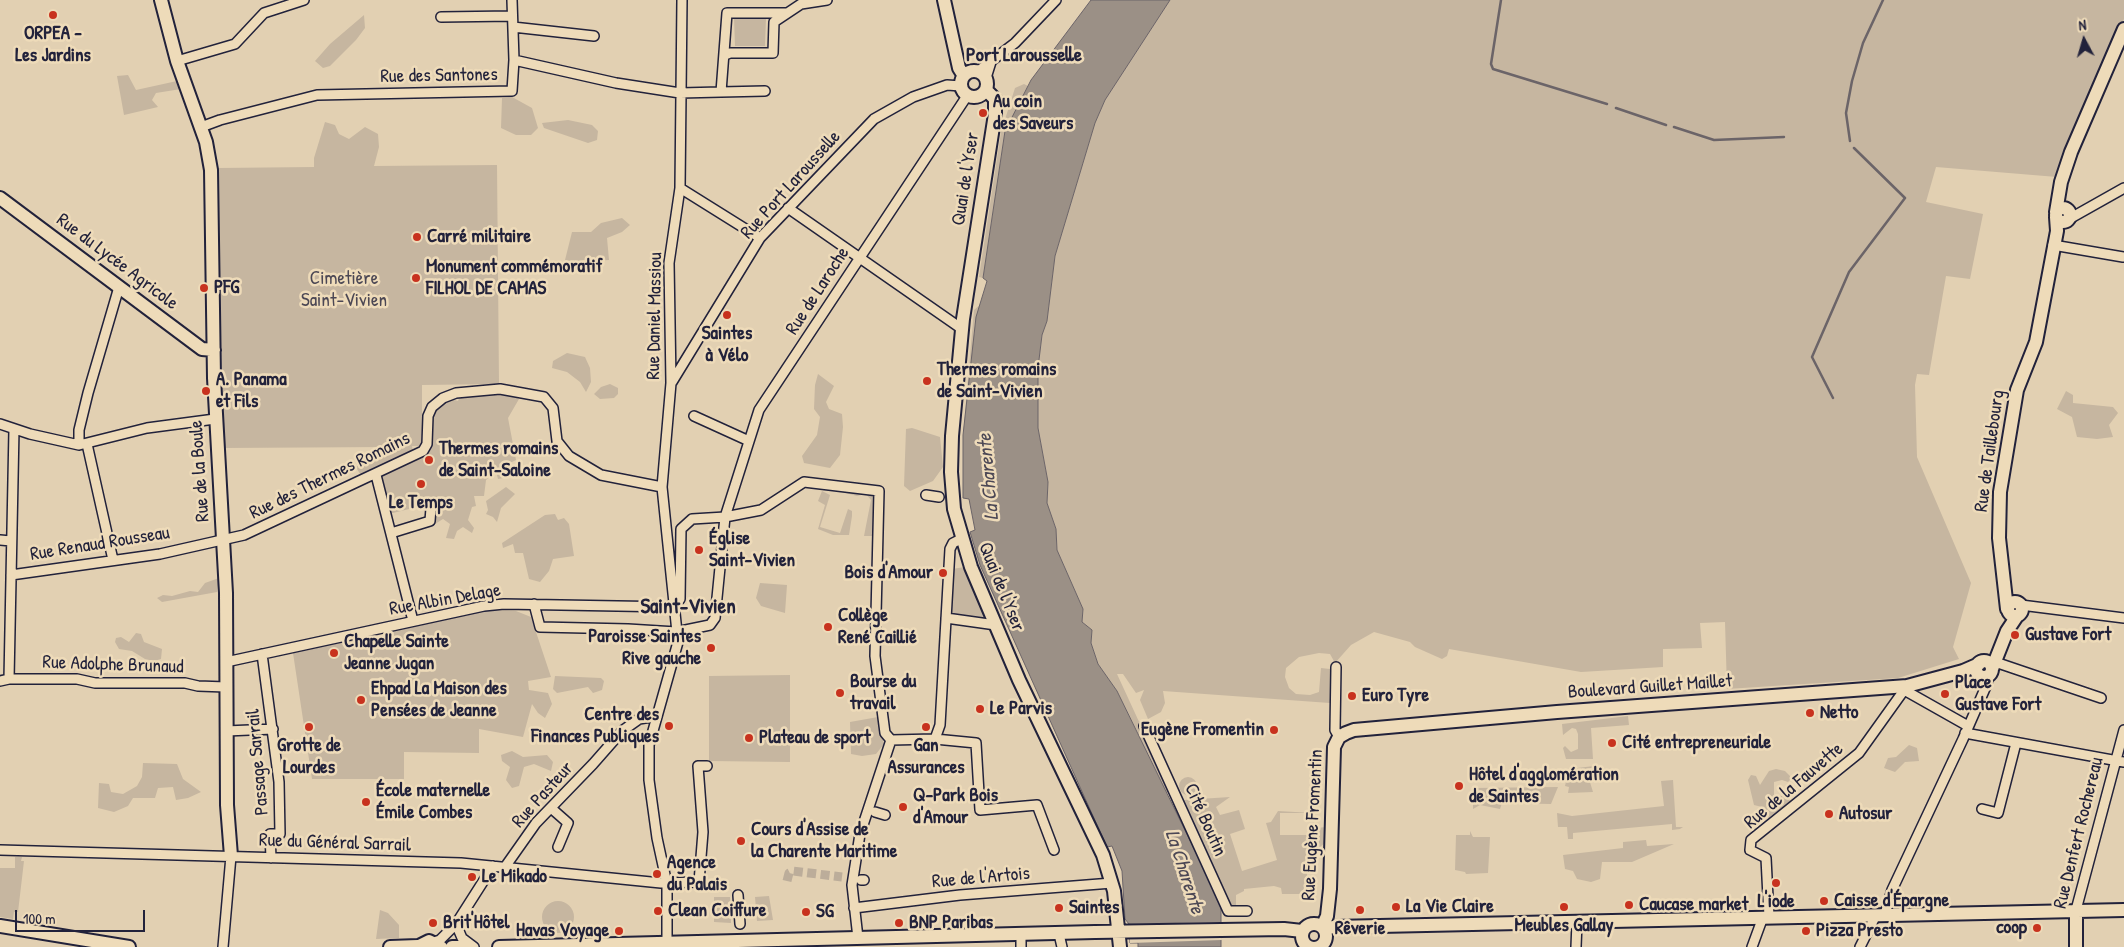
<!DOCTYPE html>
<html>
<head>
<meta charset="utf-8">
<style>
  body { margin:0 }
  #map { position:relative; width:2124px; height:947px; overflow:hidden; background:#e2d0b2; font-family:"Patrick Hand",sans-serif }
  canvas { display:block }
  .north { position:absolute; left:2059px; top:15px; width:50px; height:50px; -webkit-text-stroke:4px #eedbb9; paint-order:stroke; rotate:354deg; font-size:14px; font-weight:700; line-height:20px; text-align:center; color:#22223b }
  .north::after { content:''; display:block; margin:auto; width:18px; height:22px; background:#22223b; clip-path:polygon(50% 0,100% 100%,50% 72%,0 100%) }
  .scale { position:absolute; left:15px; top:910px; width:130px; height:22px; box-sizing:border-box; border:2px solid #22223b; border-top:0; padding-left:6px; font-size:15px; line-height:18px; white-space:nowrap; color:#22223b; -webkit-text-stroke:4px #eedbb9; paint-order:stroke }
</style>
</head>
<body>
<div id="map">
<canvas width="2124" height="947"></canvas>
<div class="north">N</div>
<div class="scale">100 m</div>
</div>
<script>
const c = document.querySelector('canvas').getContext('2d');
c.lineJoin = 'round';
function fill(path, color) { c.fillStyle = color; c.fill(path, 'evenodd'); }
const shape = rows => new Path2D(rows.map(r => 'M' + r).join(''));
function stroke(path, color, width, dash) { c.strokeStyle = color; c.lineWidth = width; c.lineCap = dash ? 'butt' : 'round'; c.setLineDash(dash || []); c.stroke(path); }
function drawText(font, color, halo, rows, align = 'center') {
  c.font = font + ' "Patrick Hand",sans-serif'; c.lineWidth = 5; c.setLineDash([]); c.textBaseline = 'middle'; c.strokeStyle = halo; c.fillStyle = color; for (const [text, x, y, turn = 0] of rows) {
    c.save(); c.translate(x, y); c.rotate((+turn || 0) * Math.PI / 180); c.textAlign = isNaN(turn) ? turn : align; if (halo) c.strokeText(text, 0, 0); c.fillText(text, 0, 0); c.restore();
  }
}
const green = shape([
  [1170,0,2124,0,2124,19,2057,177,1936,167,1926,202,1983,214,1970,279,1946,276,1929,375,1917,374,1915,385,1917,457,1971,583,1953,647,1959,659,1898,678,1727,689,1725,622,1700,623,1702,648,1663,649,1663,667,1581,672,1449,649,1447,656,1442,659,1415,647,1410,642,1374,632,1351,645,1335,663,1330,654,1319,653,1299,657,1286,668,1285,677,1289,688,1296,694,1310,695,1319,692,1321,668,1330,669,1330,703,1163,691,1165,703,1161,712,1148,719,1140,700,1144,690,1136,693,1123,674,1117,674,1170,789,1167,793,1117,691,1098,664,1091,643,1092,630,1082,622,1083,609,1057,550,1056,529,1047,503,1048,482,1038,428,1038,368,1042,335,1047,321,1055,256,1095,123,1105,100],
  [364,15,365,28,356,40,330,66,323,68,315,61,330,44],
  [734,18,766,18,765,46,735,46],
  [128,75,136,90,177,81,181,89,156,93,152,100,158,107,124,115,117,76],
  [1024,84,1028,86,1005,131,983,278,979,277,1001,132,1015,88],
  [512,97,532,108,538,128,531,135,516,135,501,128,502,98],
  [568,120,592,125,598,131,597,140,588,143,544,128,542,123],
  [325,122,335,125,339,134,349,139,365,127,378,134,379,147,374,166,497,165,499,384,422,385,422,446,412,446,413,451,368,475,360,474,356,467,369,455,384,454,387,447,223,448,218,168,314,167,314,158],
  [622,218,630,225,622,232,607,238,609,260,575,262,565,260,572,232,591,232,601,223],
  [981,304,975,325,969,393,963,435,974,310],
  [567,353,585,357,590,368,591,382,586,392,580,382,567,372,552,368,553,361],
  [818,374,834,386,826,402,829,409,842,414,843,427,840,455,830,468,804,463,802,456,817,435,820,417,814,409,815,385],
  [610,384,618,388,618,394,614,398,600,399,594,394,601,387],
  [2066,391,2073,395,2073,403,2113,407,2118,413,2109,425,2113,437,2097,439,2077,437,2072,417,2057,409],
  [479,394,512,395,519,399,508,418,516,460,510,463,503,478,498,479,496,471,486,480,484,496,474,496,476,506,472,507,468,520,474,528,472,533,463,527,457,531,454,539,446,538,450,524,443,519,435,524,434,514,429,504,389,514,382,476,424,453,432,413,441,403,451,399,458,401,460,396],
  [912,428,940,437,943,467,933,481,910,491,904,486,906,429],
  [506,487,515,494,501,508,497,522,493,517,486,514,488,510,486,501],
  [823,487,874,493,873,536,864,536,871,500,866,494,857,496],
  [822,491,830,495,820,527,840,533,848,509,852,511,852,516,849,535,833,535,818,529,825,505,818,501],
  [555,514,558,520,564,518,569,524,574,556,553,559,549,571,540,582,529,579,523,553,515,553,513,544,503,548,502,543,545,515],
  [965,567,988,624,946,618,952,569],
  [219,578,217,592,162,602,157,598,163,595,172,596,190,591,198,592,205,583],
  [760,583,787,585,785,613,761,606,756,598],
  [490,610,516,611,531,617,551,677,528,681,529,690,548,693,552,704,545,718,538,713,532,704,523,737,479,729,479,753,404,752,404,779,312,779,293,653,363,638,365,645,385,642,385,635,390,632],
  [136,633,141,634,144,642,162,649,161,659,154,661,145,659,132,651,119,649,115,642,116,638,121,637,129,642],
  [790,675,790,762,709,761,709,676],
  [555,676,601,678,604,681,602,690,593,693,588,687,557,693,553,689],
  [1628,716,1629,725,1591,728,1593,759,1566,759,1563,748,1565,746,1571,752,1578,749,1578,734,1576,729,1572,728,1563,735,1562,724],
  [878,717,884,744,876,754,862,756,851,754,850,722],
  [1909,745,1917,748,1919,761,1905,762,1895,772,1884,768,1888,758,1896,757],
  [512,751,523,757,547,755,553,762,551,771,534,764,524,767,519,786,512,788,506,780,510,767,502,761,501,755],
  [143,763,177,764,183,779,201,792,188,798,176,800,173,787,158,788,155,798,133,798,128,806,114,812,98,808,99,783,109,784,111,792,123,794,137,786,142,777],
  [1594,766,1594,771,1598,771,1599,778,1589,779,1593,792,1568,793,1569,787,1565,786,1569,769],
  [1776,769,1785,771,1792,778,1788,782,1782,780,1774,782,1774,795,1789,797,1790,802,1768,818,1762,807,1754,805,1748,780,1751,775,1756,776,1760,785,1769,771],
  '1179 786a9 9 0 1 1 18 0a9 9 0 1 1-18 0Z',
  [1673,780,1676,827,1683,827,1680,829,1672,830,1672,824,1573,833,1573,839,1568,839,1567,827,1558,827,1557,813,1572,816,1664,806,1661,781],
  [1558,787,1551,804,1502,803,1500,809,1480,805,1473,809,1473,788],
  [1230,797,1216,807,1220,815,1239,810,1245,829,1230,834,1242,871,1277,860,1266,823,1271,822,1278,811,1312,813,1280,813,1280,835,1316,835,1317,828,1326,827,1326,842,1307,858,1307,894,1282,894,1281,888,1274,886,1244,889,1244,891,1236,895,1236,906,1232,906,1186,809,1184,800],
  [1470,831,1473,837,1490,837,1488,873,1466,874,1465,872,1455,870,1456,835,1470,835],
  [1646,840,1647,846,1674,844,1632,862,1602,862,1600,879,1591,882,1577,879,1573,871,1565,869,1563,855,1623,848,1623,842],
  [15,857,22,857,21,861,24,861,18,912,14,912,13,919,0,917,0,868,15,868],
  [769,896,773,920,757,921,755,897],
  [714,897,730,897,731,923,714,922],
  '542 917a16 16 0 1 1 32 0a16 16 0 1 1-32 0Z',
  [380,910,388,913,399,925,399,938,376,939]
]);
const water = shape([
  [1091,0,1170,0,1105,100,1095,123,1055,256,1047,321,1042,335,1038,368,1038,428,1048,482,1047,503,1056,529,1057,550,1083,609,1082,622,1092,630,1091,643,1098,664,1117,691,1221,904,1221,947,1138,947,1138,943,1130,943,1129,924,1125,919,1122,871,1112,846,1107,847,980,565,970,532,975,530,969,499,963,498,963,435,976,317,987,281,983,278,1005,131,1031,80,1091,0]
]);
const pier = shape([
  [1221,922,1222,940,1130,943,1129,924]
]);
const stream = shape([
  [1501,0,1491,64,1493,69,1607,104],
  [1616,108,1666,125],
  [1674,127,1714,140,1784,137],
  [1850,141,1846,113,1852,81,1863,43,1883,0],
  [1833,398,1812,357,1849,272,1905,198,1854,148]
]);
const streetTunnel = shape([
  [787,881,789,873,793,871,842,877]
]);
const street = shape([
  [441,17,512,16],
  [513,27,594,36],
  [725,55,730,53,773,53,774,22,801,4,827,0],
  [514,60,616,83,680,93,721,92,727,13,787,13],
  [177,61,235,44,264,13,304,0],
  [977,72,1015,43,1056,0],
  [986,78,991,62],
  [721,92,765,91],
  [201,127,220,120,317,95,512,91,514,60,512,0],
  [680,188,760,238],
  [788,208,962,329],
  [2069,219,2124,188],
  [2053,245,2123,257],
  [672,382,760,238,874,119,913,97,947,85,961,86],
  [694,416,749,441],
  [0,424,30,434,79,445,147,428,215,419],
  [87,444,113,560],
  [79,445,79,430,88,393,119,287],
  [376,475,413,621],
  [926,495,939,497],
  [391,533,430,521,431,508],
  [0,540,11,541],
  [11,575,160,554,244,535,423,451,427,444,428,416,432,407,443,398,456,393,500,389,544,397,553,408,557,441,569,456,601,475,662,487],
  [534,604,540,627,628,629,676,632,710,625,715,618,725,517,759,410,967,96],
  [2021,605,2124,618],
  [674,607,680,599,681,529,692,519,725,517,761,510,804,482,879,491,875,656,885,733,891,740],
  [946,618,996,625],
  [262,654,279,782,280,834,270,834,271,858],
  [226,662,484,606,504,604,674,607],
  [1995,662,2101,698],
  [1336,667,1335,730,1339,737],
  [9,679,14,429],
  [0,681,9,679,77,679,95,683,185,683,198,686,226,687],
  [1906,691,1968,726],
  [1144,726,1228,911,1247,911],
  [226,731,273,729],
  [1965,733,2124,762],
  [935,739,976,743,980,810,1037,805,1054,850],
  [551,808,568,823,558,847],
  [1982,809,1998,813,2016,743],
  [875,812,885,815],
  [0,850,461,863,661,883,699,882,703,832,698,766,707,766],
  [505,867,536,823,593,764,622,731,639,719,657,716],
  [861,880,864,880],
  [738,895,740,924],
  [854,908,960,895,1112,883],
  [2076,910,2124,730],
  [1885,914,1892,890,1963,739,1987,684,1988,676],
  [1769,917,1766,858,1750,850,1751,840,1859,753,1907,686],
  [456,924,462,938,474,947],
  [1059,934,1062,947],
  [1021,935,1021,947],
  [858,938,852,885,860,834,891,740,935,739,940,725,950,549,953,543,961,539],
  [434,942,440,940,456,924,493,866],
  [667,942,667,884,657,838,649,780,649,745,678,642,662,487,671,383,669,263,680,188,682,0],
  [1322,945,1323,947],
  [223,947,231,856],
  [1309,947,1309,946],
  [1576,947,1577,922],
  [1752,947,1763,917],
  [1860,947,1876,915]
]);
const secondary = shape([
  [161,0,177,61,206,142,211,170,214,378,226,593,227,805,231,856],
  [944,0,959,68,964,76],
  '961 84a13 13 0 1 1 26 0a13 13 0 1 1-26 0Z',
  [986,90,995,99,995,114,963,319,952,436,951,472,954,509,971,567,1019,680,1103,855,1114,891,1120,947],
  [0,198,202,349,214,350],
  '2056 215a7 7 0 1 1 14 0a7 7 0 1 1-14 0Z',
  [2056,212,2061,182,2071,152,2124,29],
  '2008 609a7 7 0 1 1 14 0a7 7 0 1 1-14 0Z',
  [2007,609,1999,538,2000,492,2017,390,2036,342,2057,231,2056,217],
  '1976 669a8 8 0 1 1 16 0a8 8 0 1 1-16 0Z',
  [1992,669,2007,631,2017,616],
  '1302 936a12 12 0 1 1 24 0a12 12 0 1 1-24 0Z',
  [0,926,129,947],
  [1322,927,1327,916,1330,889,1334,747,1339,737,1346,733,1354,730,1557,712,1907,686,1963,671,1979,664],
  [1325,929,1333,927,2124,910],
  [390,947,418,946],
  [417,947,429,941,441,947],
  [452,947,469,947],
  [499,947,1095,932,1284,929,1302,931],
  [2076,947,2076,910]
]);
const markers = [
  [53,15,5,"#c8321e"],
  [983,113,5,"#c8321e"],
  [417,237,5,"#c8321e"],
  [416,278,5,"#c8321e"],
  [204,288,5,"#c8321e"],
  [727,315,5,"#c8321e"],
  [927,381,5,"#c8321e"],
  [206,391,5,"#c8321e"],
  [429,460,5,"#c8321e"],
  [421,484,5,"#c8321e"],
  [699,550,5,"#c8321e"],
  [943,573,5,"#c8321e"],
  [828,627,5,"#c8321e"],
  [2015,635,5,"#c8321e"],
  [711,648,5,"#c8321e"],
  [334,653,5,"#c8321e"],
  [840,693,5,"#c8321e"],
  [1945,694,5,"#c8321e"],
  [1352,696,5,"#c8321e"],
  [361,700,5,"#c8321e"],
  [980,709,5,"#c8321e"],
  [1810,713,5,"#c8321e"],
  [669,726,5,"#c8321e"],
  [309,727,5,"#c8321e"],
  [926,727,5,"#c8321e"],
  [1274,730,5,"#c8321e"],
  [749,738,5,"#c8321e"],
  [1612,743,5,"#c8321e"],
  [1459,786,5,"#c8321e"],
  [366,802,5,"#c8321e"],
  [903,807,5,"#c8321e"],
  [1829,814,5,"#c8321e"],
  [741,841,5,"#c8321e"],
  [657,874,5,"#c8321e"],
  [472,877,5,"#c8321e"],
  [1776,883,5,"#c8321e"],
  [1824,901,5,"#c8321e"],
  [1629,905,5,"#c8321e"],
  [1396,907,5,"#c8321e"],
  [1564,907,5,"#c8321e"],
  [1059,908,5,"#c8321e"],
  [1360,910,5,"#c8321e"],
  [658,911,5,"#c8321e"],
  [806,912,5,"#c8321e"],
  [433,923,5,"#c8321e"],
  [899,923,5,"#c8321e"],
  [2037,928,5,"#c8321e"],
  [619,931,5,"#c8321e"],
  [1806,931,5,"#c8321e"]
];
const poiNames = [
  ["ORPEA -",53,34,"center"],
  ["Les Jardins",53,56,"center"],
  ["Au coin",993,102],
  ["des Saveurs",993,124],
  ["Carré militaire",427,237],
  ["Monument commémoratif",426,267],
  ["FILHOL DE CAMAS",426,289],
  ["PFG",214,288],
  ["Saintes",727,334,"center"],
  ["à Vélo",727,356,"center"],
  ["Thermes romains",937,370],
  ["de Saint-Vivien",937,392],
  ["A. Panama",216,380],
  ["et Fils",216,402],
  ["Thermes romains",439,449],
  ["de Saint-Saloine",439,471],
  ["Le Temps",421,503,"center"],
  ["Église",709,539],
  ["Saint-Vivien",709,561],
  ["Bois d'Amour",933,573,"right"],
  ["Collège",838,616],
  ["René Caillié",838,638],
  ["Gustave Fort",2025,635],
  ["Paroisse Saintes",701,637,"right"],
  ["Rive gauche",701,659,"right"],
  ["Chapelle Sainte",344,642],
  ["Jeanne Jugan",344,664],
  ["Bourse du",850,682],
  ["travail",850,704],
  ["Place",1955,683],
  ["Gustave Fort",1955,705],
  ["Ehpad La Maison des",371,689],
  ["Pensées de Jeanne",371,711],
  ["Euro Tyre",1362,696],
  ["Le Parvis",990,709],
  ["Netto",1820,713],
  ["Centre des",659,715,"right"],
  ["Finances Publiques",659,737,"right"],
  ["Eugène Fromentin",1264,730,"right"],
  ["Plateau de sport",759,738],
  ["Cité entrepreneuriale",1622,743],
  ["Grotte de",309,746,"center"],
  ["Lourdes",309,768,"center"],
  ["Gan",926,746,"center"],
  ["Assurances",926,768,"center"],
  ["Hôtel d'agglomération",1469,775],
  ["de Saintes",1469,797],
  ["École maternelle",376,791],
  ["Émile Combes",376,813],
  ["Q-Park Bois",913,796],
  ["d'Amour",913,818],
  ["Autosur",1839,814],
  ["Cours d'Assise de",751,830],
  ["la Charente Maritime",751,852],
  ["Agence",667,863],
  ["du Palais",667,885],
  ["Le Mikado",482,877],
  ["Caisse d'Épargne",1834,901],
  ["L'iode",1776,902,"center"],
  ["Caucase market",1639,905],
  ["La Vie Claire",1406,907],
  ["Saintes",1069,908],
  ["Clean Coiffure",668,911],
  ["SG",816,912],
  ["Brit'Hôtel",443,923],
  ["BNP Paribas",909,923],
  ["Meubles Gallay",1564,926,"center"],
  ["coop",2027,928,"right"],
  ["Rêverie",1360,929,"center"],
  ["Havas Voyage",609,931,"right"],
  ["Pizza Presto",1816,931]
];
const streetNames = [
  ["Rue des Santones",439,76,-1],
  ["Quai de l'Yser",966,179,-81],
  ["Rue Port Larousselle",791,185,-48],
  ["Rue du Lycée Agricole",117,262,37],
  ["Rue de Laroche",818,291,-57],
  ["Rue Daniel Massiou",655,316,-89],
  ["Rue de Taillebourg",1990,451,-82],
  ["Rue de la Boule",200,471,-94],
  ["Rue des Thermes Romains",330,476,-26],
  ["Rue Renaud Rousseau",100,544,-9],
  ["Quai de l'Yser",1001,587,68],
  ["Rue Albin Delage",445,600,-10],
  ["Rue Adolphe Brunaud",113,665,2],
  ["Boulevard Guillet Maillet",1650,687,-4],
  ["Passage Sarrail",258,762,-95],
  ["Rue de la Fauvette",1794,786,-40],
  ["Rue Pasteur",543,795,-48],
  ["Cité Boutin",1205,820,66],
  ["Rue Eugène Fromentin",1313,825,-87],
  ["Rue Denfert Rochereau",2079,833,-76],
  ["Rue du Général Sarrail",335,843,2],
  ["Rue de l'Artois",981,878,-5]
];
const parkNames = [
  ["Cimetière",344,279],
  ["Saint-Vivien",344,301]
];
const neighbourhoodNames = [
  ["Port Larousselle",1024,56]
];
const waterNames = [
  ["La Charente",989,477,-95],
  ["La Charente",1184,872,72]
];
const quarterNames = [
  ["Saint-Vivien",688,607]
];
fill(green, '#c6b6a0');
fill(water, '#9b9086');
stroke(water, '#6b6468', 1);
fill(pier, '#e2d0b2');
stroke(stream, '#6b6468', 2.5);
stroke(streetTunnel, '#bcad9a', 9, [9, 4.5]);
stroke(street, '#22223b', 12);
stroke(secondary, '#22223b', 16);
stroke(street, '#eedbb9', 9);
stroke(secondary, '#eedbb9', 12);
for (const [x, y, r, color] of markers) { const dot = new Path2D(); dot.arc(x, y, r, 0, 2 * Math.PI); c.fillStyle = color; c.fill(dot); stroke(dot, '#eedbb9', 2); }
drawText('bold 19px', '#22223b', '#eedbb9', poiNames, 'left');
drawText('19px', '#22223b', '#eedbb9', streetNames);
drawText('19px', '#4b4754', '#eedbb9', parkNames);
drawText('bold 20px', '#22223b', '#eedbb9', neighbourhoodNames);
drawText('italic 20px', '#4c4855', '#eedbb9', waterNames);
drawText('bold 21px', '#22223b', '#eedbb9', quarterNames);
</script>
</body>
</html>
